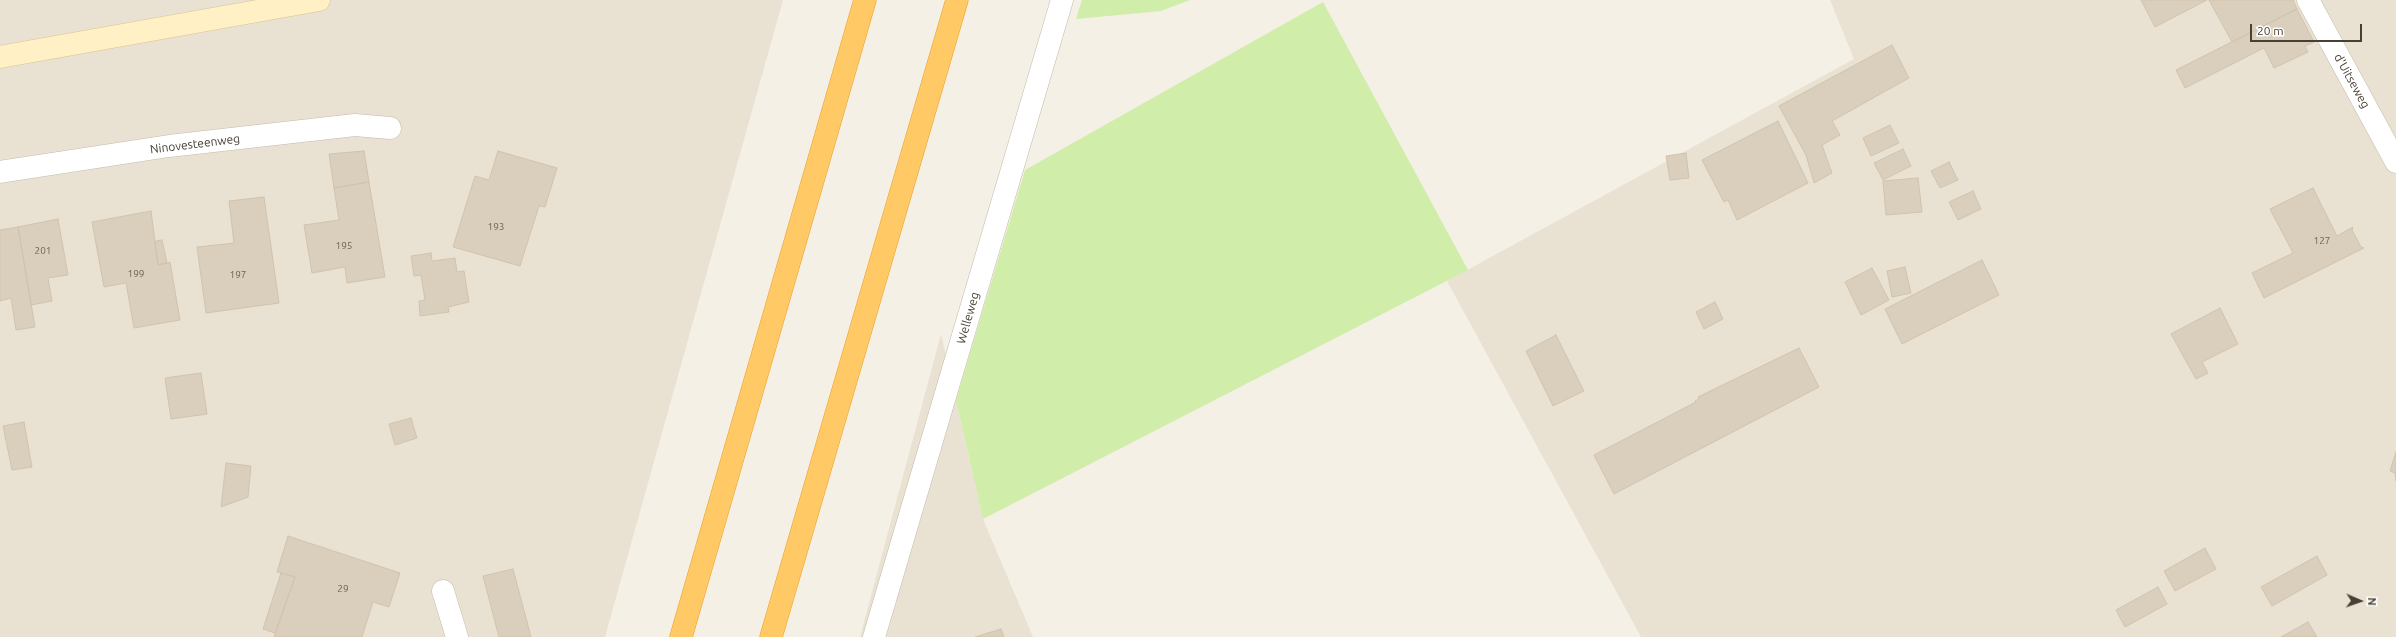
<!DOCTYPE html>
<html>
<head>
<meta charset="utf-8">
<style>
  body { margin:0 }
  #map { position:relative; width:2396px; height:637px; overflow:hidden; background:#f4f0e6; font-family:Ubuntu,sans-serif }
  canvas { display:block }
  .north { position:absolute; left:2340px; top:581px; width:40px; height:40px; -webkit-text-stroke:3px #fff; paint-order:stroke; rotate:92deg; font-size:11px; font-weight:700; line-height:16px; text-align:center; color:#484034 }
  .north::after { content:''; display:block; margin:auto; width:14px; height:18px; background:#484034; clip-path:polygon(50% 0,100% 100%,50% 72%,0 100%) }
  .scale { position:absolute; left:2250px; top:24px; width:112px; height:18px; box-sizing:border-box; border:2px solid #484034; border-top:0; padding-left:5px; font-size:12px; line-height:14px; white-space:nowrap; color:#484034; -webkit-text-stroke:3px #fff; paint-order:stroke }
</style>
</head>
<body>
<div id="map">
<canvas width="2396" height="637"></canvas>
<div class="north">N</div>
<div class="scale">20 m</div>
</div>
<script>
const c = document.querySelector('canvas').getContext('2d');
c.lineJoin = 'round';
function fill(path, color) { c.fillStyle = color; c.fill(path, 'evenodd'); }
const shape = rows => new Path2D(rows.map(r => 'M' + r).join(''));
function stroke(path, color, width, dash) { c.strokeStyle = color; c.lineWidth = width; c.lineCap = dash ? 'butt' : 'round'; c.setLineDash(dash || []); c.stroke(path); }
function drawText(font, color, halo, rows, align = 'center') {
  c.font = font + ' Ubuntu,sans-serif'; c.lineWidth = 3.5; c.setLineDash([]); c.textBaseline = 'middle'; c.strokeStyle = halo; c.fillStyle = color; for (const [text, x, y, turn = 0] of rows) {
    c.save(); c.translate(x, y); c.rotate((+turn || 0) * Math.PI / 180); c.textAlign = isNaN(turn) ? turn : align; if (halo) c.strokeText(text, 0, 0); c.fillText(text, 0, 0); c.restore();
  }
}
const residential = shape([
  [0,0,783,0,605,637,0,637],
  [1830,0,2396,0,2396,637,1641,637,1447,281,1854,59],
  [941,334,983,519,1033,637,860,637]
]);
const green = shape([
  [1082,0,1190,0,1161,11,1076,19],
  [1323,2,1468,270,983,519,956,400,1025,170]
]);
const building = shape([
  [2141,0,2207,0,2155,27,2141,0],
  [2209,0,2293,0,2297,9,2232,42,2209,0],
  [2297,9,2314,42,2305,46,2308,52,2274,68,2264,48,2185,88,2176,70,2297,9],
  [1892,45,1909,78,1832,121,1840,135,1822,145,1832,173,1814,183,1806,155,1779,106,1892,45],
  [1778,121,1808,183,1737,220,1728,200,1724,202,1702,160,1778,121],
  [1890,125,1899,143,1871,156,1863,138,1890,125],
  [1903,149,1911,166,1883,180,1874,163,1903,149],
  [364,151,369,182,334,188,329,154,364,151],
  [498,151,557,168,545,207,539,206,520,266,453,247,475,176,489,180,498,151],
  [1686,153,1689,178,1670,180,1666,156,1686,153],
  [1949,162,1958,180,1940,188,1931,171,1949,162],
  [1918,178,1922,212,1886,215,1883,181,1918,178],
  [369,182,385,277,347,283,345,267,312,273,304,225,339,220,334,188,369,182],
  [2313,188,2337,236,2353,227,2352,230,2361,247,2364,248,2264,298,2252,273,2293,253,2270,209,2313,188],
  [1973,191,1981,209,1958,220,1949,202,1973,191],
  [264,197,279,303,206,313,197,247,234,243,229,201,264,197],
  [151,211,158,265,170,262,180,320,134,328,126,283,104,287,92,222,151,211],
  [58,219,68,275,48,278,52,301,31,305,18,227,58,219],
  [18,227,35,327,16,330,11,298,0,301,0,230,18,227],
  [162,240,167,263,158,265,155,244,156,241,162,240],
  [431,253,432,261,455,258,457,272,464,271,469,302,448,307,449,312,420,316,419,301,425,300,421,275,414,276,411,256,431,253],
  [1982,260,1999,295,1902,344,1885,309,1982,260],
  [1905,267,1911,293,1892,297,1887,271,1905,267],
  [1872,268,1889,300,1861,315,1845,282,1872,268],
  [1715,302,1723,319,1704,329,1696,312,1715,302],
  [2220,308,2238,344,2202,362,2208,373,2196,379,2171,334,2220,308],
  [1556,335,1584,391,1553,406,1526,351,1556,335],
  [1799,348,1819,387,1614,494,1594,455,1696,402,1695,401,1699,399,1698,397,1799,348],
  [201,373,207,414,171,419,165,378,201,373],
  [411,418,417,438,395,445,389,424,411,418],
  [24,422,32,467,12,470,3,426,24,422],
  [2396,452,2396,481,2395,473,2390,471,2396,452],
  [226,463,251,466,248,497,221,507,226,463],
  [288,536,400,573,389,607,373,602,362,637,274,637,295,577,277,572,288,536],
  [2205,548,2216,569,2175,591,2164,571,2205,548],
  [2317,556,2327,575,2272,606,2261,587,2317,556],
  [513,569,531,637,499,637,483,576,513,569],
  [281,573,295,577,275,633,263,629,281,573],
  [2158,587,2167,604,2125,627,2116,610,2158,587],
  [2308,622,2317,637,2281,637,2308,622],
  [1001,629,1004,637,975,637,1001,629]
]);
const minor = shape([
  [2308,0,2396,162],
  [0,172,169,146,355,125,390,128],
  [443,591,457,637],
  [874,637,1062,0]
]);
const secondary = shape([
  [0,57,319,0]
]);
const motorway = shape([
  [681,637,865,0],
  [771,637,957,0]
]);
const numberNames = [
  ["193",496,227],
  ["127",2322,241],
  ["195",344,246],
  ["201",43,251],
  ["199",136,274],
  ["197",238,275],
  ["29",343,589]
];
const streetNames = [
  ["d'Uitseweg",2352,81,61],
  ["Ninovesteenweg",195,144,-7],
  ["Welleweg",968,318,-74]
];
fill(residential, '#e9e2d3');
fill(green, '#d0edaa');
fill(building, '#dacebd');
stroke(building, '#d3c3ac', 1);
stroke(minor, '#c4baaa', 23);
stroke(secondary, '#d8c491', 23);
stroke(motorway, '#eca028', 23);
stroke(minor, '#fff', 22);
stroke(secondary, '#fff0c5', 22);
stroke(motorway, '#ffc966', 22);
drawText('10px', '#6c6456', null, numberNames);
drawText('12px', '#484034', '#fff', streetNames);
</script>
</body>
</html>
